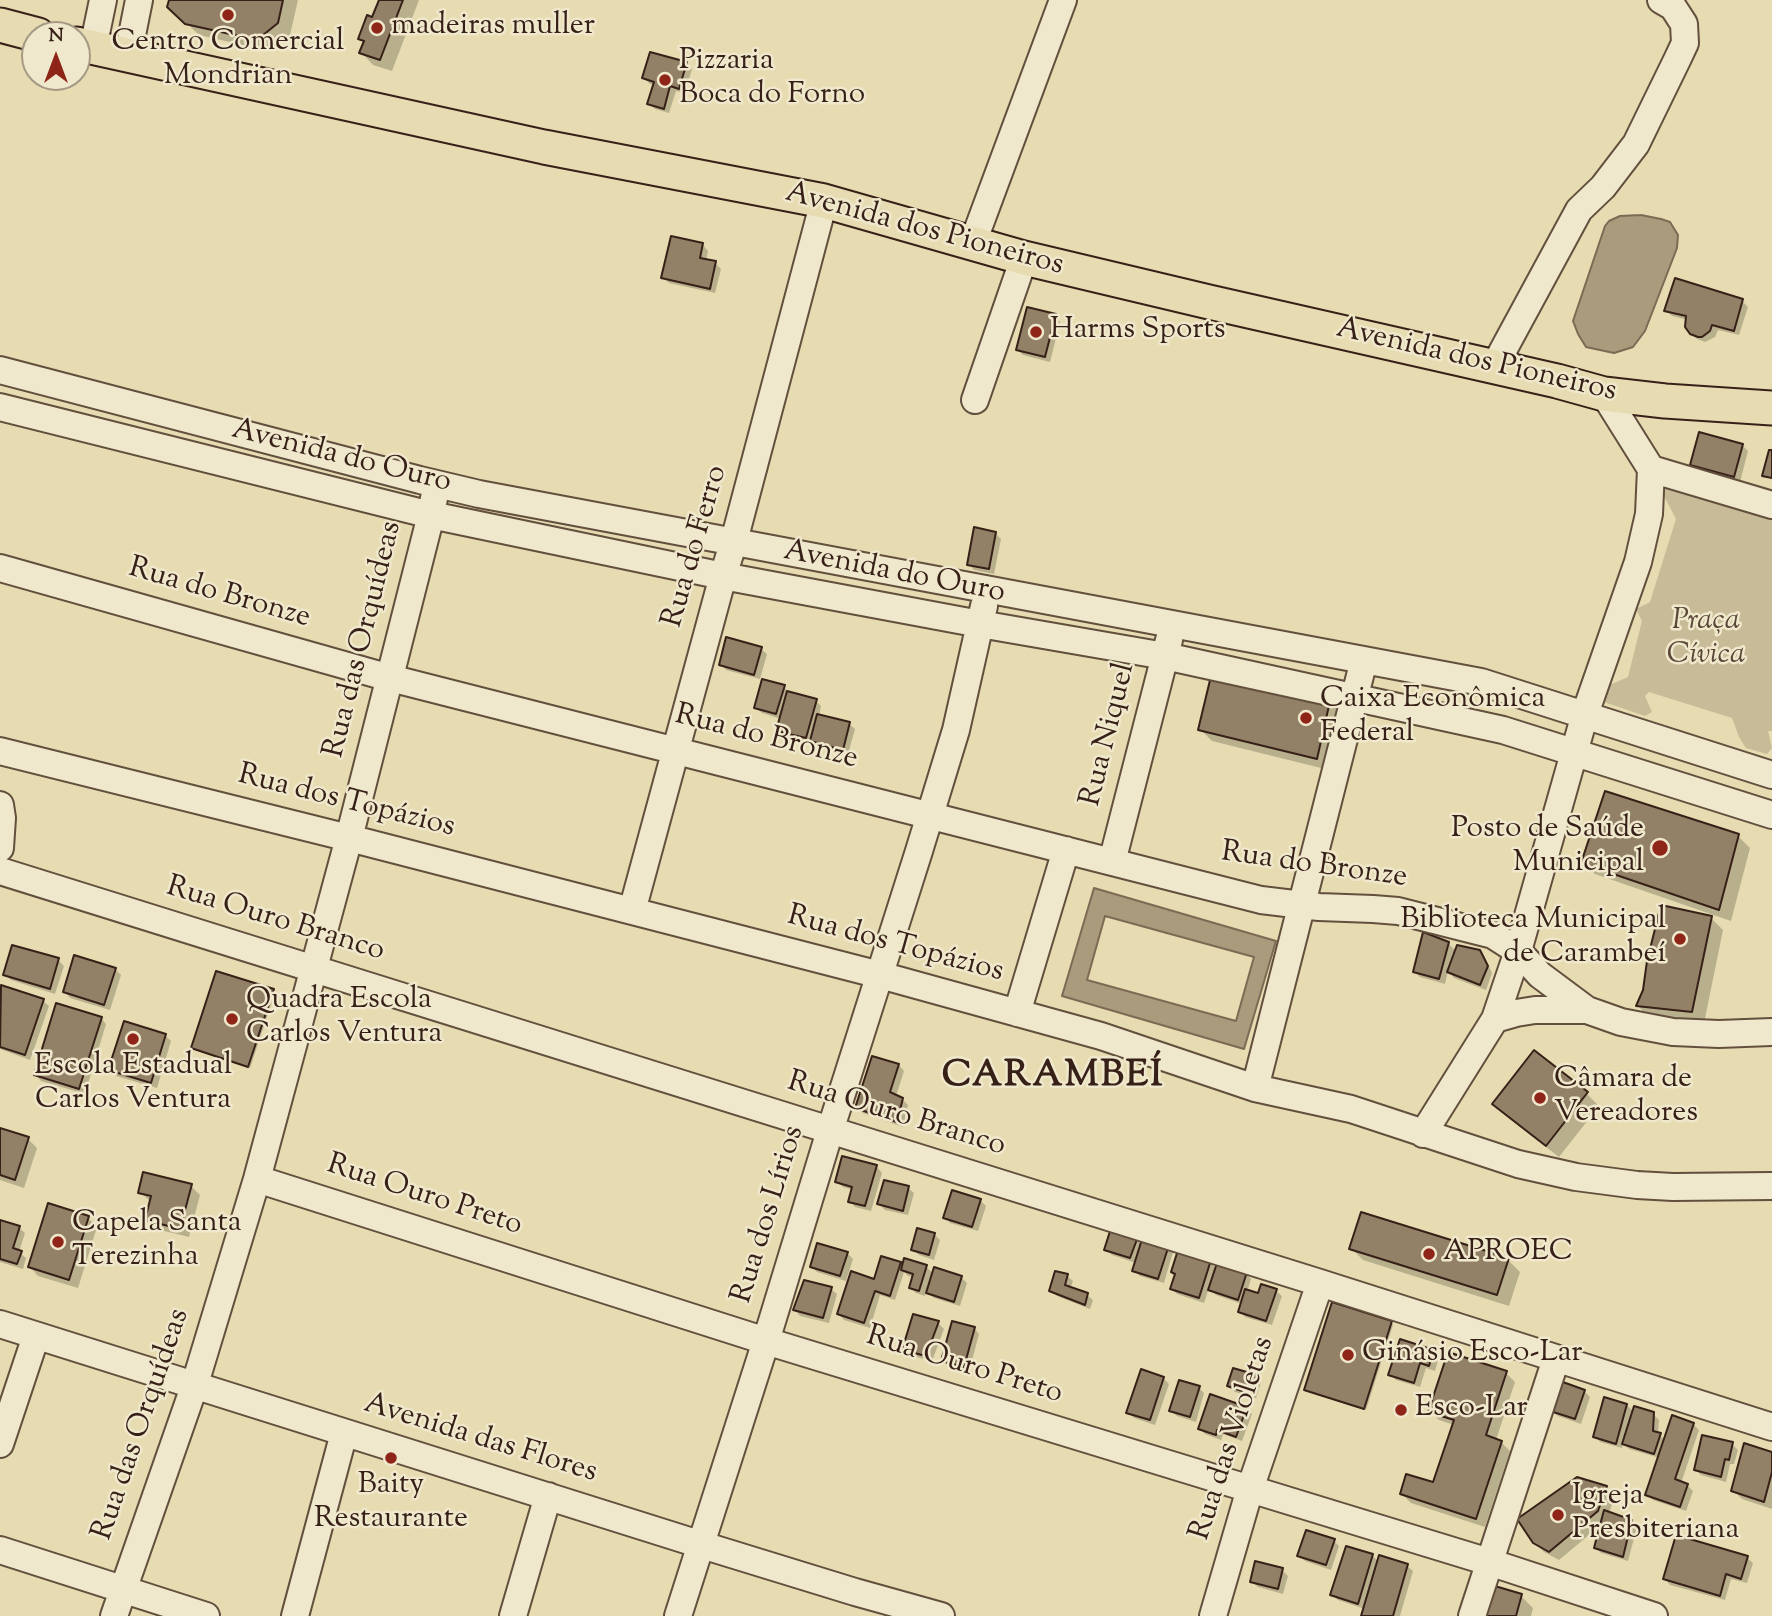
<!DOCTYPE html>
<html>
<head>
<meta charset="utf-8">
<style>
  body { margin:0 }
  #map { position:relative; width:1772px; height:1616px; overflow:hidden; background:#e6dbb1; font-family:"Sorts Mill Goudy",serif }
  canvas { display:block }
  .north { position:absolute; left:21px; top:21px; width:70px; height:70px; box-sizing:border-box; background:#efe8cc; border:2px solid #a59884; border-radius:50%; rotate:0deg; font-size:19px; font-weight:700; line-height:28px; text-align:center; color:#372017 }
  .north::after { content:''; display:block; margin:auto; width:24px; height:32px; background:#8f2418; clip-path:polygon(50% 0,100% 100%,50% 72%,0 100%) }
</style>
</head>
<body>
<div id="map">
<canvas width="1772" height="1616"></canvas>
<div class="north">N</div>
</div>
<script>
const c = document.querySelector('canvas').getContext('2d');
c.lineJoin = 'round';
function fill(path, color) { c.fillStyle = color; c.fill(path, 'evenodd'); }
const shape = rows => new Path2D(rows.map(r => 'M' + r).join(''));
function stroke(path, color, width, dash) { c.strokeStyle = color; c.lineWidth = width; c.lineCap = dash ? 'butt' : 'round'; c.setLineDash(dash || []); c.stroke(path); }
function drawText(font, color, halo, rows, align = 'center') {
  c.font = font + ' "Sorts Mill Goudy",serif'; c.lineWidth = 5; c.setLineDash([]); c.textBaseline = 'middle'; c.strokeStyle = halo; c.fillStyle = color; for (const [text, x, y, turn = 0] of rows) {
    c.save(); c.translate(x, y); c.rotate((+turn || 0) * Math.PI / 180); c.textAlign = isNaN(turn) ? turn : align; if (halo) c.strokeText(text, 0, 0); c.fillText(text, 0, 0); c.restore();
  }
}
const green = shape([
  [1668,485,1772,513,1772,731,1768,731,1772,748,1767,754,1746,748,1739,737,1732,718,1649,692,1645,696,1652,712,1645,716,1604,702,1598,690,1628,677,1642,621,1636,609,1650,602,1676,519,1662,492,1662,490]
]);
const water = shape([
  [1641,215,1661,219,1670,222,1678,235,1677,248,1645,331,1633,347,1614,353,1586,347,1578,334,1573,321,1605,226,1609,221,1620,216,1641,215],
  [1094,888,1276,941,1244,1049,1062,996,1094,888],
  [1105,916,1254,957,1236,1021,1087,980,1105,916]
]);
const shadow = shape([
  [170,0,298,0,290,35,269,51,199,35,169,6],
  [380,0,419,0,392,71,373,65,361,52,365,43,360,38,373,20],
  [686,64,692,69,685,93,676,91,669,113,655,109,649,104,655,85,650,84,644,78],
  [703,245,708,251,706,261,715,263,721,269,715,293,669,283,663,277],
  [1742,301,1748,307,1739,335,1718,330,1715,337,1705,342,1697,339,1691,333,1688,320,1672,316,1666,310],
  [1055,316,1060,322,1050,362,1023,355,1018,350],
  [1742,445,1748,451,1740,482,1698,471,1692,465],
  [995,533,1001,539,994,574,974,570,969,564],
  [761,649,767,654,760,679,726,670,721,664],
  [784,687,789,693,816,701,821,706,819,716,849,724,855,729,848,754,817,746,812,741,812,743,784,736,778,730,781,719,762,713,756,708],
  [1329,703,1342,715,1329,770,1212,741,1200,729],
  [1738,836,1750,848,1731,921,1595,874,1583,862],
  [1711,918,1723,930,1704,1023,1650,1018,1638,1006,1644,991],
  [1448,943,1456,951,1479,952,1485,958,1492,973,1486,990,1454,978,1448,971,1445,984,1420,977,1415,972],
  [58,960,64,966,55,994,11,980,5,975],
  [115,969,121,975,110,1010,70,998,65,992],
  [2,987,43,1001,49,1006,30,1060,0,1049,0,992],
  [273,991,275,993,250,1068,195,1050,193,1048],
  [101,1018,106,1024,85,1094,41,1081,36,1075],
  [165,1035,171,1041,157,1088,116,1076,110,1070],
  [1534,1053,1587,1094,1599,1106,1559,1157,1506,1116,1494,1104],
  [899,1065,904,1071,896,1096,902,1099,908,1105,903,1127,863,1113,857,1107],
  [0,1130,28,1139,37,1148,24,1188,0,1180],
  [843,1158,877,1167,882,1173,871,1211,855,1207,850,1201,853,1190,843,1187,837,1182],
  [191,1186,200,1195,189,1237,156,1229,147,1220,151,1202,140,1192],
  [908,1188,914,1193,908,1215,885,1210,879,1204],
  [980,1200,986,1206,978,1231,950,1223,945,1217],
  [88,1218,97,1227,78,1288,38,1276,30,1267],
  [0,1221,19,1228,25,1233,19,1252,26,1258,23,1269,0,1262],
  [1113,1227,1168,1246,1173,1252,1164,1283,1140,1276,1134,1270,1136,1263,1112,1255,1106,1249],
  [934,1234,940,1240,934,1260,919,1255,913,1250],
  [1351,1248,1508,1260,1520,1272,1509,1306,1363,1260],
  [847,1253,853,1259,846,1281,817,1272,811,1266],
  [1210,1262,1217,1269,1246,1274,1251,1279,1247,1292,1259,1295,1276,1291,1282,1296,1272,1325,1245,1317,1240,1311,1242,1304,1216,1295,1209,1288,1204,1303,1177,1294,1172,1289,1176,1275,1173,1272],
  [900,1263,903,1267,926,1267,934,1274,961,1277,967,1283,960,1306,934,1298,926,1291,925,1296,916,1293,911,1288,914,1277,908,1276,904,1272,895,1300,880,1295,870,1328,844,1320,839,1314,875,1281],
  [1067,1276,1073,1281,1070,1289,1087,1295,1093,1300,1090,1309,1057,1296,1051,1291],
  [831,1289,837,1294,829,1323,800,1316,795,1310],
  [1391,1322,1393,1325,1366,1410,1308,1392,1306,1389],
  [938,1323,944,1329,932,1361,909,1355,904,1349],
  [974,1328,979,1334,969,1372,949,1366,943,1361],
  [1433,1351,1439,1357,1435,1371,1426,1368,1420,1387,1396,1380,1390,1374],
  [1506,1373,1515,1382,1496,1440,1501,1442,1510,1451,1485,1527,1411,1503,1402,1494,1434,1485,1454,1425,1439,1420,1430,1411],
  [1256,1376,1261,1382,1256,1398,1235,1392,1229,1386],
  [1163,1378,1169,1384,1155,1425,1134,1418,1128,1412],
  [1199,1388,1204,1393,1196,1422,1177,1416,1171,1411],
  [1584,1391,1590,1397,1581,1424,1558,1416,1552,1411],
  [1627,1405,1634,1412,1653,1414,1659,1420,1658,1434,1666,1441,1693,1424,1699,1430,1681,1483,1687,1485,1693,1491,1686,1511,1653,1500,1647,1495,1660,1458,1629,1449,1623,1443,1622,1448,1600,1442,1595,1436],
  [1246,1409,1252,1414,1242,1441,1223,1434,1221,1440,1205,1434,1200,1429],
  [1732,1444,1738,1450,1734,1464,1730,1464,1726,1482,1701,1475,1696,1470],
  [1772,1453,1772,1509,1742,1499,1733,1490],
  [1606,1487,1615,1496,1609,1513,1631,1522,1637,1527,1628,1561,1601,1553,1596,1548,1602,1524,1559,1560,1544,1552,1534,1542],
  [1334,1541,1339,1546,1331,1570,1305,1561,1299,1556],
  [1347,1548,1373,1556,1379,1562,1407,1566,1413,1571,1400,1616,1363,1616,1365,1609,1338,1600,1332,1595],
  [1747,1558,1753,1563,1747,1583,1731,1579,1725,1600,1670,1585,1665,1579],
  [1282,1570,1288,1576,1283,1594,1258,1587,1252,1582],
  [1521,1596,1533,1608,1531,1616,1481,1616]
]);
const building = shape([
  [169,0,283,0,278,23,257,40,185,24,167,7,169,0],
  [379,0,403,0,380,60,359,53,364,41,358,39,367,15,372,17,379,0],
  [650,52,687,62,679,89,670,86,664,109,647,104,654,82,642,78,650,52],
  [671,236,703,243,700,258,716,261,710,289,661,278,671,236],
  [1675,278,1743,299,1734,331,1712,325,1710,331,1702,337,1698,337,1690,334,1685,327,1686,316,1664,311,1675,278],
  [1027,307,1056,314,1045,357,1016,350,1027,307],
  [1699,432,1743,444,1734,477,1690,465,1699,432],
  [1769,450,1772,450,1772,478,1762,476,1769,450],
  [974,527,996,532,989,569,967,565,974,527],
  [726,637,762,647,754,675,719,665,726,637],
  [1211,676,1330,701,1317,759,1198,730,1211,676],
  [762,679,785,685,776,714,754,708,762,679],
  [787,691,817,699,806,738,776,731,787,691],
  [817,714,850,722,843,750,810,741,817,714],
  [1605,791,1739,834,1719,910,1581,863,1605,791],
  [1661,905,1712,916,1692,1012,1636,1006,1643,990,1647,961,1661,905],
  [1423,932,1449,942,1439,979,1413,972,1423,932],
  [12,945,59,958,50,989,3,975,12,945],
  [1457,945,1480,950,1488,966,1480,985,1447,972,1457,945],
  [74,955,116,968,104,1005,63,992,74,955],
  [216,971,274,989,248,1067,191,1048,216,971],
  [1,985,44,999,25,1055,0,1047,1,985],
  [56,1003,102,1017,79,1089,34,1075,56,1003],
  [124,1021,166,1034,151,1083,108,1070,124,1021],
  [1534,1050,1588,1092,1546,1146,1492,1104,1534,1050],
  [872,1056,899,1064,890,1092,903,1098,897,1122,855,1108,872,1056],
  [0,1128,29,1137,15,1180,0,1175,0,1128],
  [842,1156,877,1165,865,1206,848,1202,852,1187,835,1182,842,1156],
  [143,1172,192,1184,180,1229,145,1220,151,1196,138,1193,143,1172],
  [884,1180,909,1186,903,1211,877,1204,884,1180],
  [952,1190,981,1199,972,1227,943,1218,952,1190],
  [48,1203,89,1216,69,1280,28,1267,48,1203],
  [1361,1212,1509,1258,1497,1295,1349,1249,1361,1212],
  [0,1220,20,1226,13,1248,22,1251,17,1264,0,1259,0,1220],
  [1112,1225,1139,1234,1130,1258,1104,1250,1112,1225],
  [917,1228,935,1233,929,1255,911,1250,917,1228],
  [1143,1236,1169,1245,1158,1279,1132,1271,1143,1236],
  [817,1243,848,1252,840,1276,810,1267,817,1243],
  [1178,1250,1211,1260,1199,1298,1170,1289,1175,1274,1171,1272,1178,1250],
  [881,1256,901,1262,890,1296,875,1291,864,1323,837,1314,851,1271,874,1279,881,1256],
  [904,1258,927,1265,919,1291,909,1288,913,1274,901,1270,904,1258],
  [1217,1263,1247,1272,1238,1300,1208,1290,1217,1263],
  [934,1267,962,1276,954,1302,926,1293,934,1267],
  [1055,1271,1068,1274,1065,1285,1088,1293,1085,1305,1049,1291,1055,1271],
  [804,1280,832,1287,823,1318,793,1310,804,1280],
  [1261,1284,1277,1289,1266,1321,1238,1312,1245,1289,1258,1293,1261,1284],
  [1332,1302,1392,1321,1364,1409,1304,1390,1332,1302],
  [913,1314,939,1321,926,1356,902,1350,913,1314],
  [952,1321,975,1327,964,1367,941,1361,952,1321],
  [1400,1339,1434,1350,1429,1366,1420,1363,1414,1383,1388,1375,1400,1339],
  [1448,1352,1507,1371,1486,1435,1502,1441,1476,1519,1400,1494,1406,1474,1433,1482,1454,1420,1428,1412,1448,1352],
  [1233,1368,1257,1375,1251,1394,1227,1386,1233,1368],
  [1141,1369,1164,1377,1150,1420,1126,1413,1141,1369],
  [1179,1380,1200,1386,1190,1417,1169,1411,1179,1380],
  [1560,1381,1585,1390,1575,1419,1550,1411,1560,1381],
  [1210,1394,1247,1407,1236,1437,1217,1430,1216,1435,1198,1429,1210,1394],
  [1604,1397,1627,1404,1616,1444,1593,1437,1604,1397],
  [1634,1406,1654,1412,1653,1431,1661,1433,1654,1454,1622,1444,1634,1406],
  [1672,1415,1694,1423,1675,1479,1688,1484,1680,1507,1645,1495,1672,1415],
  [1702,1435,1733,1442,1729,1460,1725,1459,1721,1477,1694,1470,1702,1435],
  [1744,1443,1772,1452,1772,1472,1764,1502,1731,1491,1744,1443],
  [1577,1477,1607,1486,1598,1511,1549,1552,1533,1543,1517,1519,1577,1477],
  [1604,1510,1632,1520,1623,1557,1594,1548,1604,1510],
  [1306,1530,1335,1539,1326,1565,1297,1556,1306,1530],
  [1676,1535,1748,1556,1741,1579,1726,1574,1720,1596,1663,1579,1676,1535],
  [1346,1546,1373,1554,1358,1604,1330,1595,1346,1546],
  [1379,1555,1408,1564,1393,1616,1361,1616,1379,1555],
  [1255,1561,1283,1568,1278,1589,1250,1582,1255,1561],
  [1488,1584,1522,1594,1516,1616,1479,1616,1488,1584]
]);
const minor = shape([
  [93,48,103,0],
  [128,55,139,0],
  [972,245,1063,0],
  [1494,367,1579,210,1603,187,1636,144,1677,60,1685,43,1684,24,1673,7,1661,0],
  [0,370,420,480,479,494,1481,682,1772,775],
  [975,400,1024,258],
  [0,407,431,515,723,576,980,624,1165,656,1503,730,1772,815],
  [1651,469,1772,505],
  [0,568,390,678,1261,900,1319,907,1373,909,1398,911,1493,935,1518,951,1540,975,1587,1010],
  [0,751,349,838,880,975,1101,1036,1255,1088,1351,1109,1518,1164,1576,1177,1637,1185,1673,1187,1772,1186],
  [0,805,2,818,0,848],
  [1112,862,1169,640],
  [0,871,1320,1283,1772,1427],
  [632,911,723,576,734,541,824,201],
  [1017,1013,1066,850],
  [1495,1019,1516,1013,1535,1010,1587,1010,1621,1022,1673,1032,1719,1034,1772,1032],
  [1255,1088,1364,660],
  [1423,1134,1495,1019,1518,951,1585,714,1638,562,1649,514,1651,469,1604,394],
  [257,1179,766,1341,1489,1562,1654,1616],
  [0,1324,702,1545,855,1592,941,1616],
  [0,1444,36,1336],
  [0,1550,206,1616],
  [114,1616,194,1387,257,1179,349,838,431,515,434,498],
  [295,1616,344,1433],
  [513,1616,548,1496],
  [678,1616,766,1341,830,1131,919,851,956,730,984,606],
  [1213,1616,1250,1489,1320,1283],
  [1472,1616,1556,1359]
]);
const major = shape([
  [0,25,38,35],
  [77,44,544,147,824,201,1024,258,1209,302,1557,381,1604,394,1665,401,1772,408]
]);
const markers = [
  [228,15,7,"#8f2418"],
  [377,28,7,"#8f2418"],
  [665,80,7,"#8f2418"],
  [1036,332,7,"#8f2418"],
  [1306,718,7,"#8f2418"],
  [1660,848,9,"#8f2418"],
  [1680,939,7,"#8f2418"],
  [232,1019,7,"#8f2418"],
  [133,1039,7,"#8f2418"],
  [1540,1098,7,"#8f2418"],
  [58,1242,7,"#8f2418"],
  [1429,1254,7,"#8f2418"],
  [1348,1355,7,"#8f2418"],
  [1401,1410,7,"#8f2418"],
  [391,1458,7,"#8f2418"],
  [1558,1515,7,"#8f2418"]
];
const poiNames = [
  ["madeiras muller",391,28],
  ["Centro Comercial",228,44,"center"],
  ["Mondrian",228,78,"center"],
  ["Pizzaria",679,63],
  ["Boca do Forno",679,97],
  ["Harms Sports",1050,332],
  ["Caixa Econômica",1320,701],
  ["Federal",1320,735],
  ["Posto de Saúde",1644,831,"right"],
  ["Municipal",1644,865,"right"],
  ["Biblioteca Municipal",1666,922,"right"],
  ["de Carambeí",1666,956,"right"],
  ["Quadra Escola",246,1002],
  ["Carlos Ventura",246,1036],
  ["Escola Estadual",133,1068,"center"],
  ["Carlos Ventura",133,1102,"center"],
  ["Câmara de",1554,1081],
  ["Vereadores",1554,1115],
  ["Capela Santa",72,1225],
  ["Terezinha",72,1259],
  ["APROEC",1443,1254],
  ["Ginásio Esco-Lar",1362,1355],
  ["Esco-Lar",1415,1410],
  ["Baity",391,1487,"center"],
  ["Restaurante",391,1521,"center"],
  ["Igreja",1572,1498],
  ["Presbiteriana",1572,1532]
];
const streetNames = [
  ["Avenida dos Pioneiros",924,231,15],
  ["Avenida dos Pioneiros",1476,362,13],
  ["Avenida do Ouro",341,458,14],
  ["Rua do Ferro",697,547,-74],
  ["Avenida do Ouro",894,574,11],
  ["Rua do Bronze",219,595,16],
  ["Rua das Orquídeas",365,640,-76],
  ["Rua Niquel",1110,735,-76],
  ["Rua do Bronze",766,739,14],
  ["Rua dos Topázios",346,803,14],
  ["Rua do Bronze",1314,867,8],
  ["Rua Ouro Branco",275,921,17],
  ["Rua dos Topázios",895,946,15],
  ["Rua Ouro Branco",896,1116,17],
  ["Rua Ouro Preto",424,1197,18],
  ["Rua dos Lírios",770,1215,-73],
  ["Rua Ouro Preto",964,1367,17],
  ["Rua das Orquídeas",143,1425,-71],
  ["Rua das Violetas",1234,1439,-72],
  ["Avenida das Flores",480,1440,17]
];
const parkNames = [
  ["Praça",1706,623],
  ["Cívica",1706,657]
];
const districtNames = [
  ["CARAMBEÍ",1053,1079]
];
fill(green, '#c8bb97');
fill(water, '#aa9b7d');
stroke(water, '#7c6a54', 2);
fill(shadow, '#0003');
fill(building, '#928167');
stroke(building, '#372017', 2);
stroke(minor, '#634f3e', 30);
stroke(major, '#372017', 37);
stroke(minor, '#efe8cc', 26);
stroke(major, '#e6dbb1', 33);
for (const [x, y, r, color] of markers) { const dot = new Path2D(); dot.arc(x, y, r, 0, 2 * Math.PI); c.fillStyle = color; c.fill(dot); stroke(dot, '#efe8cc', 2.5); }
drawText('30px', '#372017', '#efe8cc', poiNames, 'left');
drawText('30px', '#372017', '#efe8cc', streetNames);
drawText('italic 30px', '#5b4737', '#efe8cc', parkNames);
c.letterSpacing = '2px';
drawText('bold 37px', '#372017', '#efe8cc', districtNames);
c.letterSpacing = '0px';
</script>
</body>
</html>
